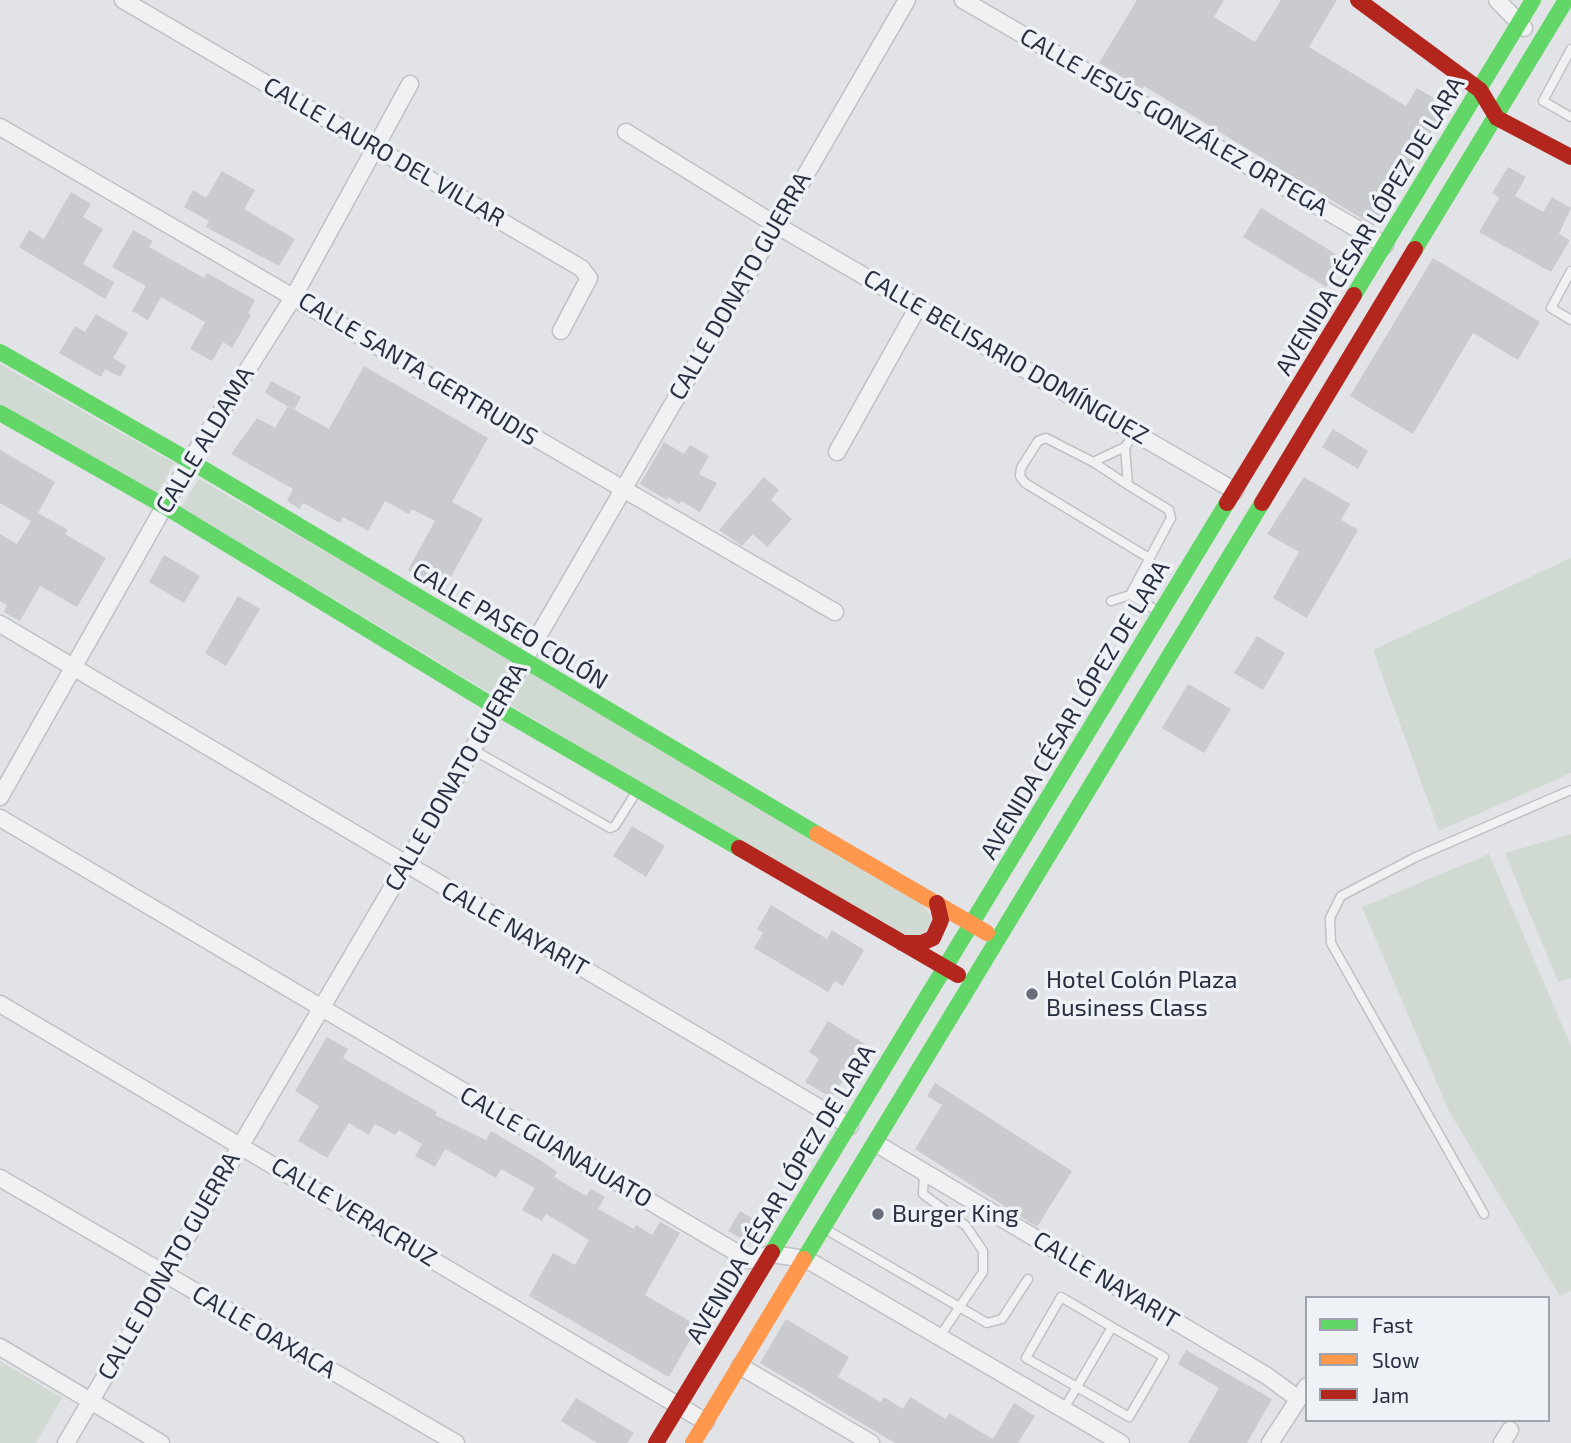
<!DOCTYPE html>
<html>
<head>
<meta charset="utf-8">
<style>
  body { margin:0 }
  #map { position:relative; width:1571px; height:1443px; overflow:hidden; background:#e1e3e7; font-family:"Exo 2",sans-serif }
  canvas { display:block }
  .legend { position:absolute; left:1305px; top:1296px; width:245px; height:126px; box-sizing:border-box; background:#eef1f6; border:2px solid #9ea3ad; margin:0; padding:9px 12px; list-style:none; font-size:21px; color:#272f40 }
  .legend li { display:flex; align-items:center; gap:14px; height:35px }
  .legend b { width:35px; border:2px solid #9ea3ad }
</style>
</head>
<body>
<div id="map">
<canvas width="1571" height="1443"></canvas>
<ul class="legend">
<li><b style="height:9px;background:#63d668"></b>Fast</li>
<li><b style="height:9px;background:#ff974d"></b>Slow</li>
<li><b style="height:9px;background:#b3261e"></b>Jam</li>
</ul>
</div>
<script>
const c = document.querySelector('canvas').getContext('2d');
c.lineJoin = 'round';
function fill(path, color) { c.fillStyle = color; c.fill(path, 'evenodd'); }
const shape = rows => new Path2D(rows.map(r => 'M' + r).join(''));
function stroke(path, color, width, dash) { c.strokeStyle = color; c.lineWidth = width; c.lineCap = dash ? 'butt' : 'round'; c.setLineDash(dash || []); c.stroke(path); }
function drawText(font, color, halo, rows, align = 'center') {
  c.font = font + ' "Exo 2",sans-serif'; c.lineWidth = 7; c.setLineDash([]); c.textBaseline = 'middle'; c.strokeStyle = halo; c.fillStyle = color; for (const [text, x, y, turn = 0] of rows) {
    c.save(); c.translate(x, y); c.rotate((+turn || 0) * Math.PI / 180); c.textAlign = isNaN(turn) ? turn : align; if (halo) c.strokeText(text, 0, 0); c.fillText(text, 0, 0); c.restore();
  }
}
const green = shape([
  [0,364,174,463,157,494,0,404],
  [199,479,516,661,495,696,181,507],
  [1571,558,1571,773,1439,831,1373,650],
  [531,670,914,895,933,918,922,938,891,931,510,705],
  [1571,834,1571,978,1558,982,1505,853],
  [1489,854,1571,1046,1571,1291,1560,1296,1449,1111,1362,907],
  [0,1361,62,1398,36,1443,0,1443]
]);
const building = shape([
  [1137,0,1224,0,1214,17,1255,42,1281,0,1337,0,1309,47,1406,106,1417,88,1447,106,1374,226,1144,86,1142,89,1099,63],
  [1508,167,1526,177,1515,196,1543,212,1552,197,1571,208,1559,234,1570,240,1551,272,1479,232,1499,198,1492,193],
  [222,171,255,190,244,209,295,239,279,266,206,227,209,221,184,207,193,190,206,198],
  [71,192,91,204,83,217,103,229,83,264,114,282,105,299,19,247,29,230,44,239],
  [1261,208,1344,259,1326,287,1243,237],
  [133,230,153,241,149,247,204,278,207,273,255,300,248,313,251,315,232,348,223,342,212,361,190,349,205,322,161,297,148,320,132,311,146,286,112,267],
  [1433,258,1540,322,1518,360,1473,333,1413,434,1350,396],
  [96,314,128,333,113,358,126,366,120,377,105,369,101,377,59,353,75,326,85,332],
  [364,366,488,438,452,502,483,519,444,589,408,570,435,521,412,509,409,514,385,501,368,531,343,517,340,523,303,503,300,509,287,501,293,489,231,454,257,418,275,428,288,406,329,429],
  [271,381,301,397,294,410,265,393],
  [1333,429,1368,451,1358,469,1322,447],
  [664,442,684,454,690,445,709,456,699,474,717,483,700,512,681,501,680,504,668,497,667,500,640,484],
  [0,450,55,482,38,513,68,530,65,534,106,558,77,607,40,586,20,621,4,612,7,605,0,601,0,534,17,544,31,521,0,503],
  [764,477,779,490,771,500,792,519,767,547,753,534,742,546,719,530],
  [1304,477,1350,504,1341,520,1358,530,1307,618,1273,598,1299,552,1267,534],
  [164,555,200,576,184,603,149,582],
  [238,596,260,609,226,666,205,653],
  [1257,636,1285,653,1263,690,1234,673],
  [1188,684,1231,709,1204,753,1162,728],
  [632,826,665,846,646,877,613,856],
  [771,905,827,939,832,930,864,950,843,986,835,981,828,992,754,948,763,933,757,929],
  [828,1021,865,1044,832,1098,805,1082,819,1059,809,1052],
  [327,1037,348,1049,343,1058,437,1112,435,1115,486,1140,491,1131,540,1160,557,1172,554,1177,586,1196,591,1189,605,1197,598,1209,634,1229,636,1225,652,1235,660,1222,680,1233,645,1295,698,1326,669,1377,529,1296,553,1253,575,1265,589,1240,546,1214,542,1221,522,1210,535,1188,501,1169,496,1178,445,1149,435,1167,415,1156,422,1144,399,1130,395,1135,375,1124,369,1135,349,1123,327,1158,298,1141,319,1106,295,1091],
  [935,1083,1072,1171,1037,1227,915,1149,942,1105,927,1096],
  [740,1211,766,1227,754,1246,728,1231],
  [786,1319,849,1357,838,1377,881,1402,884,1397,903,1409,910,1397,946,1419,949,1413,993,1439,1014,1403,1035,1416,1018,1443,895,1443,760,1363],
  [1186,1350,1272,1399,1247,1443,1188,1443,1219,1388,1178,1364],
  [576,1398,634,1433,627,1443,597,1443,561,1421]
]);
const lane = shape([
  [1571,49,1543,101,1571,117],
  [1571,271,1551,308,1571,320],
  [1125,447,1093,462,1046,438,1038,441,1021,468,1020,476,1025,483,1149,558],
  [1093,462,1128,485],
  [1130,595,1158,611],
  [1111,601,1130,595,1171,518,1169,510,1128,485,1125,447,1135,433],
  [472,749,610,828,615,826,635,794],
  [924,1173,923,1194,966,1226,983,1251,983,1272,940,1336],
  [1484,1214,1331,943,1330,918,1341,896,1416,857,1571,790],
  [827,1230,987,1323,1002,1319,1028,1279],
  [1063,1410,1077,1387,1112,1327,1061,1297,1026,1358,1077,1387,1129,1417,1164,1357,1112,1327]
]);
const street = shape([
  [123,0,581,268,589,278,561,331],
  [963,0,1385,245],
  [1497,0,1524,28],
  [0,127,835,612],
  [626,132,776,225,1235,491],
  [837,452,919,305],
  [0,624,850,1126],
  [0,797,190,461,294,296,410,84],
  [0,818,749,1260,771,1254,806,1259,1121,1443],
  [0,1004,706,1422],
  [877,1144,1267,1376,1297,1398],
  [0,1178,456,1443],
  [0,1347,161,1443],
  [740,1366,871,1443],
  [66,1443,406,864,907,0],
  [1270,1443,1307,1386],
  [1502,1443,1510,1430]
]);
const fast = shape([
  [1415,249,1566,0],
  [1354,295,1533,0],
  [0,352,190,461,817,834],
  [0,413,164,506,495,707,739,848],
  [772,1252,1227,503],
  [804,1259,1262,503]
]);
const slow = shape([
  [817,834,987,933],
  [693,1443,804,1259]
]);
const jam = shape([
  [1358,0,1480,90,1497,118,1571,157],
  [1227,503,1354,295],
  [1262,503,1415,249],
  [739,848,958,975],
  [902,943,922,943,933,938,941,920,937,903],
  [656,1443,772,1252]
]);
const markers = [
  [1032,994,7,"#686e7a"],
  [878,1214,7,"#686e7a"]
];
const streetNames = [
  ["CALLE JESÚS GONZÁLEZ ORTEGA",1174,122,30],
  ["CALLE LAURO DEL VILLAR",384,152,30],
  ["AVENIDA CÉSAR LÓPEZ DE LARA",1370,226,-59],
  ["CALLE DONATO GUERRA",740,286,-60],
  ["CALLE BELISARIO DOMÍNGUEZ",1006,357,30],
  ["CALLE SANTA GERTRUDIS",418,369,31],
  ["CALLE ALDAMA",205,440,-59],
  ["CALLE PASEO COLÓN",510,626,31],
  ["AVENIDA CÉSAR LÓPEZ DE LARA",1075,710,-59],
  ["CALLE DONATO GUERRA",456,777,-60],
  ["CALLE NAYARIT",515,929,30],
  ["CALLE GUANAJUATO",556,1147,30],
  ["AVENIDA CÉSAR LÓPEZ DE LARA",781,1194,-59],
  ["CALLE VERACRUZ",354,1212,31],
  ["CALLE DONATO GUERRA",169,1266,-60],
  ["CALLE NAYARIT",1106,1280,31],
  ["CALLE OAXACA",264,1332,30]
];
const poiNames = [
  ["Hotel Colón Plaza",1046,980],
  ["Business Class",1046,1008],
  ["Burger King",892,1214]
];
fill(green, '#d1dad2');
fill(building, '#c9cbcf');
stroke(lane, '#bfc1c5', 11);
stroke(street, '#bfc1c5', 19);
stroke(lane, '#f1f1f3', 8);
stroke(street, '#f1f1f3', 16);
stroke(fast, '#63d668', 16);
stroke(slow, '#ff974d', 16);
stroke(jam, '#b3261e', 16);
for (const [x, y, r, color] of markers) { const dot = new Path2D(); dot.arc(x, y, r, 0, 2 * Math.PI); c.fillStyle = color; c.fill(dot); stroke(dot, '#eef1f6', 2.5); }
drawText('24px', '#272f40', '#eef1f6', streetNames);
drawText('24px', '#272f40', '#eef1f6', poiNames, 'left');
</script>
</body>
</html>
